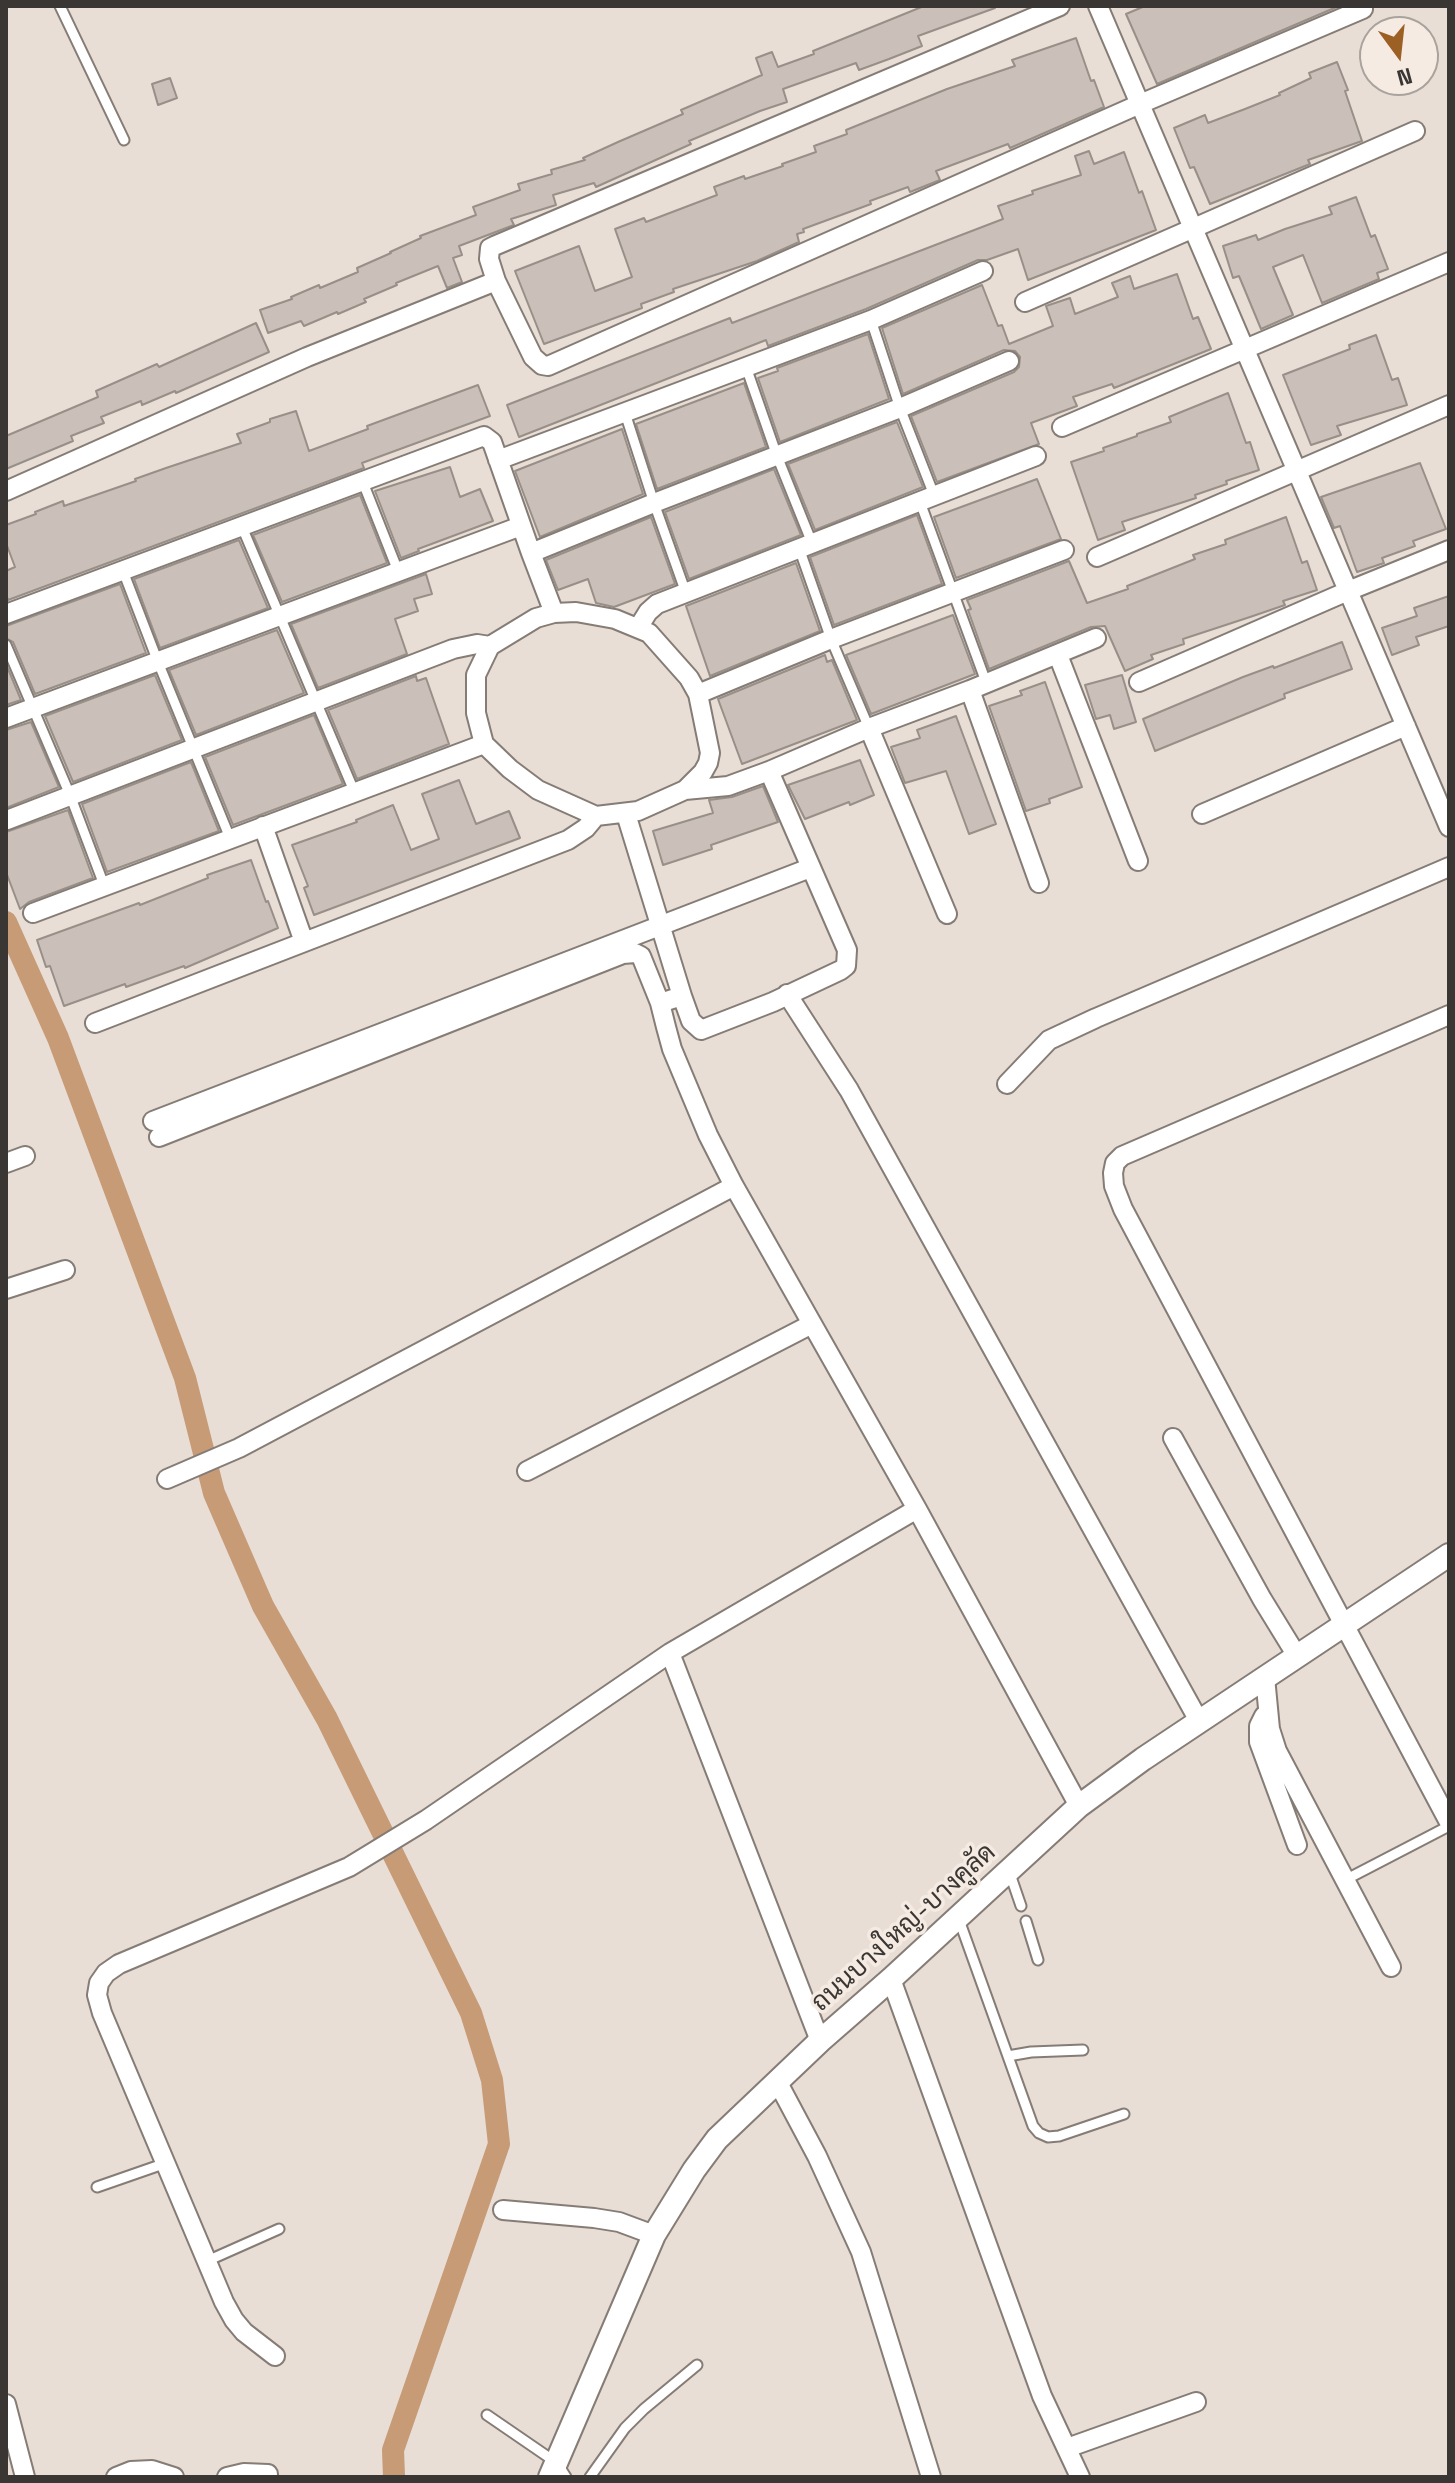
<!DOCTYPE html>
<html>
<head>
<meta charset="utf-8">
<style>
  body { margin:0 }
  #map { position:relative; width:1455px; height:2483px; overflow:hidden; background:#e8ded6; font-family:"Space Grotesk",sans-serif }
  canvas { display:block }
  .frame { position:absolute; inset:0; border:8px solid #3a3633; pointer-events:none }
  .north { position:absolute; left:1359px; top:16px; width:80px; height:80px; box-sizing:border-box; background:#f5ebe3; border:2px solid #aaa39d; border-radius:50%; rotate:165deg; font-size:22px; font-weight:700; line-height:32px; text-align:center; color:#3a3633 }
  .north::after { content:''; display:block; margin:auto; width:28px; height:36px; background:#9d6024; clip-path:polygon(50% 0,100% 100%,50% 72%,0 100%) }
</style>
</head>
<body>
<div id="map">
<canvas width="1455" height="2483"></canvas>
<div class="frame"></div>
<div class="north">N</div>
</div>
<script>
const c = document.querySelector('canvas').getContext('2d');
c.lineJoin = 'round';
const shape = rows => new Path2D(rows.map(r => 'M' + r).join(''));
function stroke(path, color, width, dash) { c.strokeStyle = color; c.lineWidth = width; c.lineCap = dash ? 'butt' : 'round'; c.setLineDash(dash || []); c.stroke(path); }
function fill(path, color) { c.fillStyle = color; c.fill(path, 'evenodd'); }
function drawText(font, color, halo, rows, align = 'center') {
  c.font = font + ' "Space Grotesk",Sarabun,sans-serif'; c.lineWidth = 7; c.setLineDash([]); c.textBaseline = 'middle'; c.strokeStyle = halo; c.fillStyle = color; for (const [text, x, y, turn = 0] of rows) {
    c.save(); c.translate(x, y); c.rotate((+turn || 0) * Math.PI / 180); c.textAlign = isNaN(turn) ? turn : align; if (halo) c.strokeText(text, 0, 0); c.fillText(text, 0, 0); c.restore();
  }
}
const canal = shape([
  [6,922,58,1038,185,1378,214,1493,263,1606,327,1719,471,2013,492,2080,499,2144,393,2450,394,2477]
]);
const building = shape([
  [924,6,994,6,995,8,918,36,922,46,889,59,859,70,856,63,783,89,787,102,760,111,689,141,691,144,596,187,594,183,553,195,556,205,511,219,514,225,459,246,462,255,453,258,462,282,447,288,438,266,396,283,397,285,364,299,366,302,338,314,337,312,304,326,301,321,268,333,260,310,292,299,291,297,319,285,320,288,358,272,357,268,391,253,390,252,421,238,420,236,476,215,473,207,520,190,518,184,552,174,551,170,585,160,583,158,618,142,683,114,681,110,762,75,756,58,772,52,778,67,814,54,813,51,924,6],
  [1145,6,1339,6,1157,84,1126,14,1145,6],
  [1076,38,1091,81,1094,80,1104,107,1010,148,1008,144,936,171,940,180,910,192,908,187,870,201,871,204,803,229,804,232,797,234,799,242,757,261,673,289,674,292,641,304,642,308,544,344,515,271,579,246,595,291,632,277,615,229,644,218,646,222,717,195,714,187,744,176,745,179,783,166,782,164,816,152,814,146,847,134,846,130,947,89,1015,66,1012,60,1076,38],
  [1337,62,1348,90,1345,91,1362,141,1308,160,1310,164,1210,204,1194,167,1190,168,1174,128,1205,115,1208,123,1245,109,1280,95,1279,93,1311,78,1309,73,1337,62],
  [170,78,177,98,158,105,152,84,170,78],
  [1089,151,1094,164,1124,152,1139,193,1142,191,1156,230,1028,280,1018,249,987,260,978,260,866,309,768,346,766,340,519,437,507,405,730,318,732,323,1003,219,998,206,1033,194,1032,191,1081,175,1075,156,1089,151],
  [1356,197,1371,237,1375,235,1388,269,1377,273,1379,279,1322,303,1303,255,1273,267,1293,315,1261,329,1239,276,1233,278,1223,246,1256,235,1258,240,1285,229,1332,214,1329,207,1356,197],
  [1177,274,1193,319,1198,317,1211,349,1114,388,1112,384,1073,397,1077,406,1031,423,1039,444,937,482,911,416,1014,372,1019,367,1020,357,1015,351,1004,350,903,394,882,328,982,285,998,326,1002,325,1009,344,1053,326,1046,306,1070,298,1075,314,1118,297,1112,283,1130,276,1134,289,1177,274],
  [256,323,269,352,176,393,175,391,142,405,141,401,101,417,104,423,71,436,73,441,6,469,6,436,98,397,96,391,157,364,159,367,256,323],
  [868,334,889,399,780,442,758,378,778,371,777,368,868,334],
  [1376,335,1392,380,1398,378,1407,405,1337,426,1341,435,1311,445,1283,375,1350,349,1349,345,1376,335],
  [744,383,766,447,657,489,636,424,744,383],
  [478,385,490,416,362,463,364,468,8,600,6,594,6,571,15,567,6,543,6,525,36,514,35,512,63,501,64,506,136,481,135,479,166,468,241,443,237,434,270,422,270,419,296,411,309,451,368,429,367,426,478,385],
  [1228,393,1246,443,1250,442,1259,470,1226,481,1227,484,1195,495,1196,498,1122,522,1125,530,1098,540,1071,462,1104,451,1103,448,1137,436,1137,434,1171,422,1169,417,1228,393],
  [897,422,923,487,815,530,788,464,897,422],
  [622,429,643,494,540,537,515,471,622,429],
  [1420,463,1446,529,1413,541,1415,546,1382,558,1384,563,1357,572,1340,526,1334,528,1321,497,1420,463],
  [450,467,460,497,480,489,493,521,418,549,419,551,401,558,375,491,450,467],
  [774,469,801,535,689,579,665,512,774,469],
  [1037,479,1061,539,956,578,934,517,1037,479],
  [360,495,387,563,282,602,253,535,360,495],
  [917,515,942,584,834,625,810,557,917,515],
  [651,517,675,584,614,607,596,603,588,579,558,590,546,560,651,517],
  [1286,517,1302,563,1307,561,1317,590,1283,601,1285,605,1250,617,1183,639,1184,644,1151,655,1153,659,1125,671,1105,626,1091,627,989,669,968,610,971,609,967,600,1069,561,1087,603,1128,589,1127,586,1195,559,1193,555,1226,544,1225,540,1286,517],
  [239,540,268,608,160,648,134,579,239,540],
  [796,563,820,631,710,676,686,606,796,563],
  [426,574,432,594,414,599,418,611,395,619,407,654,318,688,291,624,426,574],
  [120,584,146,653,35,694,13,642,6,638,6,626,120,584],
  [1449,596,1449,626,1416,637,1419,645,1392,655,1382,628,1417,616,1414,608,1449,596],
  [953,615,975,674,871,714,846,655,953,615],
  [277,630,304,693,196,735,169,670,277,630],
  [1342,642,1352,669,1284,694,1285,698,1155,751,1143,719,1243,677,1273,666,1274,668,1342,642],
  [825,655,827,662,832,660,857,720,742,764,718,699,825,655],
  [6,664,21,700,6,705,6,664],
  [155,675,182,740,73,782,45,716,155,675],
  [1122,675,1136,722,1114,729,1110,715,1096,719,1085,685,1122,675],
  [416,676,417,681,426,678,449,744,357,779,328,710,416,676],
  [1045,682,1082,787,1049,799,1050,803,1026,811,989,706,1022,695,1020,691,1045,682],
  [314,715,343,784,233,825,205,757,314,715],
  [956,716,996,824,969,834,946,771,905,783,891,747,920,738,917,730,956,716],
  [31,722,59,787,6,808,6,730,31,722],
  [860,760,874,795,850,805,849,802,805,819,788,785,860,760],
  [191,762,219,831,107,872,82,804,191,762],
  [459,780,476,824,509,811,520,838,314,915,304,888,308,886,292,845,357,822,356,820,393,805,411,850,439,839,422,794,459,780],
  [763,786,778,822,711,845,712,849,663,865,653,831,713,813,709,800,732,797,763,786],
  [68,810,93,878,29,902,20,909,6,872,6,832,68,810],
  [251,860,266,902,268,901,278,928,185,968,184,966,126,987,125,984,64,1006,50,966,46,967,37,940,139,903,140,905,208,878,207,875,251,860]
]);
const service = shape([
  [60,6,124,140],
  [871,320,900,408,934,495],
  [746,367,777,456,812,543],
  [625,413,654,503,686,593],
  [362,480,398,571],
  [920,502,986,682],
  [242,527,354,791],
  [799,548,831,639,869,728],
  [123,571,158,662,230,838],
  [6,645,70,795,104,885],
  [1009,1871,1021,1906],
  [1345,1880,1449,1826],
  [958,1917,1033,2126,1039,2133,1048,2137,1059,2136,1124,2114],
  [1026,1921,1038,1960],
  [1008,2056,1031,2052,1083,2050],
  [97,2187,166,2163],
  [207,2261,279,2229],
  [487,2415,557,2463,566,2477],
  [590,2477,625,2428,644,2409,697,2365]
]);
const minor = shape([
  [1060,6,494,246,490,248,489,259,496,281,533,357,542,365,548,366,1140,104,1363,9],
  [1098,6,1449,827],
  [1025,302,1415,131],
  [1062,427,1449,262],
  [498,460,871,320,983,271],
  [6,491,307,357,496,281],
  [531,553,654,503,900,408,1009,361],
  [1097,557,1449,405],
  [576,612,615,619,649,633,689,678,698,694,710,753,708,763,703,772,685,790,638,811,596,816,538,790,510,769,484,744,476,713,476,675,490,646,536,618,554,613,576,612],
  [6,614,484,436,492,442,531,553,554,613],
  [638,628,648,612,657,604,1036,456],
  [1058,655,1138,861],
  [1139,682,1348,591,1449,550],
  [970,690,1039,883],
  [698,694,831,639,1064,550],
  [6,718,521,526],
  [869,728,947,914],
  [685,790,728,786,769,771,869,728,970,690,1096,638],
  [626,814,682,996,660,1003,666,1027,672,1049,708,1135,734,1186,917,1509,1079,1806],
  [1202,814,1406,726],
  [7,820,453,649,477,644,490,646],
  [263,826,304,942],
  [33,913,484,744],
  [787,994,849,1090,1199,1721],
  [682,996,691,1021,701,1030,773,1002,841,970,846,966,847,950,769,771],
  [1449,1015,1122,1156,1115,1163,1113,1173,1114,1186,1123,1209,1449,1822],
  [95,1023,568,840,586,828,596,816],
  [1007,1084,1049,1040,1096,1018,1449,867],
  [153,1121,810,868],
  [159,1137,623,954,635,953,641,956,660,1003],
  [6,1163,25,1156],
  [6,1289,65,1270],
  [1173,1438,1262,1599,1297,1656],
  [527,1471,812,1324],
  [167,1479,239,1448,734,1186],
  [670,1653,820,2041],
  [1265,1677,1270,1729,1277,1751,1391,1967],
  [1264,1716,1259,1726,1259,1742,1297,1845],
  [891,1979,1042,2396,1080,2477],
  [777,2081,817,2156,861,2252,931,2477],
  [503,2210,594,2218,619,2222,654,2235],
  [275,2356,244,2332,234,2320,224,2302,102,2013,97,1995,99,1983,106,1973,119,1964,349,1867,426,1820,670,1653,917,1509],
  [6,2404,25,2477],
  [1067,2448,1196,2402],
  [116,2477,131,2471,152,2470,174,2477],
  [227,2477,244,2473,268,2474]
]);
const tertiary = shape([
  [550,2477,654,2235,694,2170,717,2139,820,2041,891,1979,1079,1806,1143,1759,1449,1555]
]);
const streetNames = [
  ["ถนนบางใหญ่-บางคูลัด",904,1928,-42]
];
stroke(canal, '#c79b76', 22);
fill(building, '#cac0b9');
stroke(building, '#988f88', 2);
stroke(service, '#857c75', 13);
stroke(minor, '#857c75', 22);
stroke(tertiary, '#857c75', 26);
stroke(service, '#fff', 9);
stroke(minor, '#fff', 18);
stroke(tertiary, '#fff', 22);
drawText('26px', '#3a3633', '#f5ebe3', streetNames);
</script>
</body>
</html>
